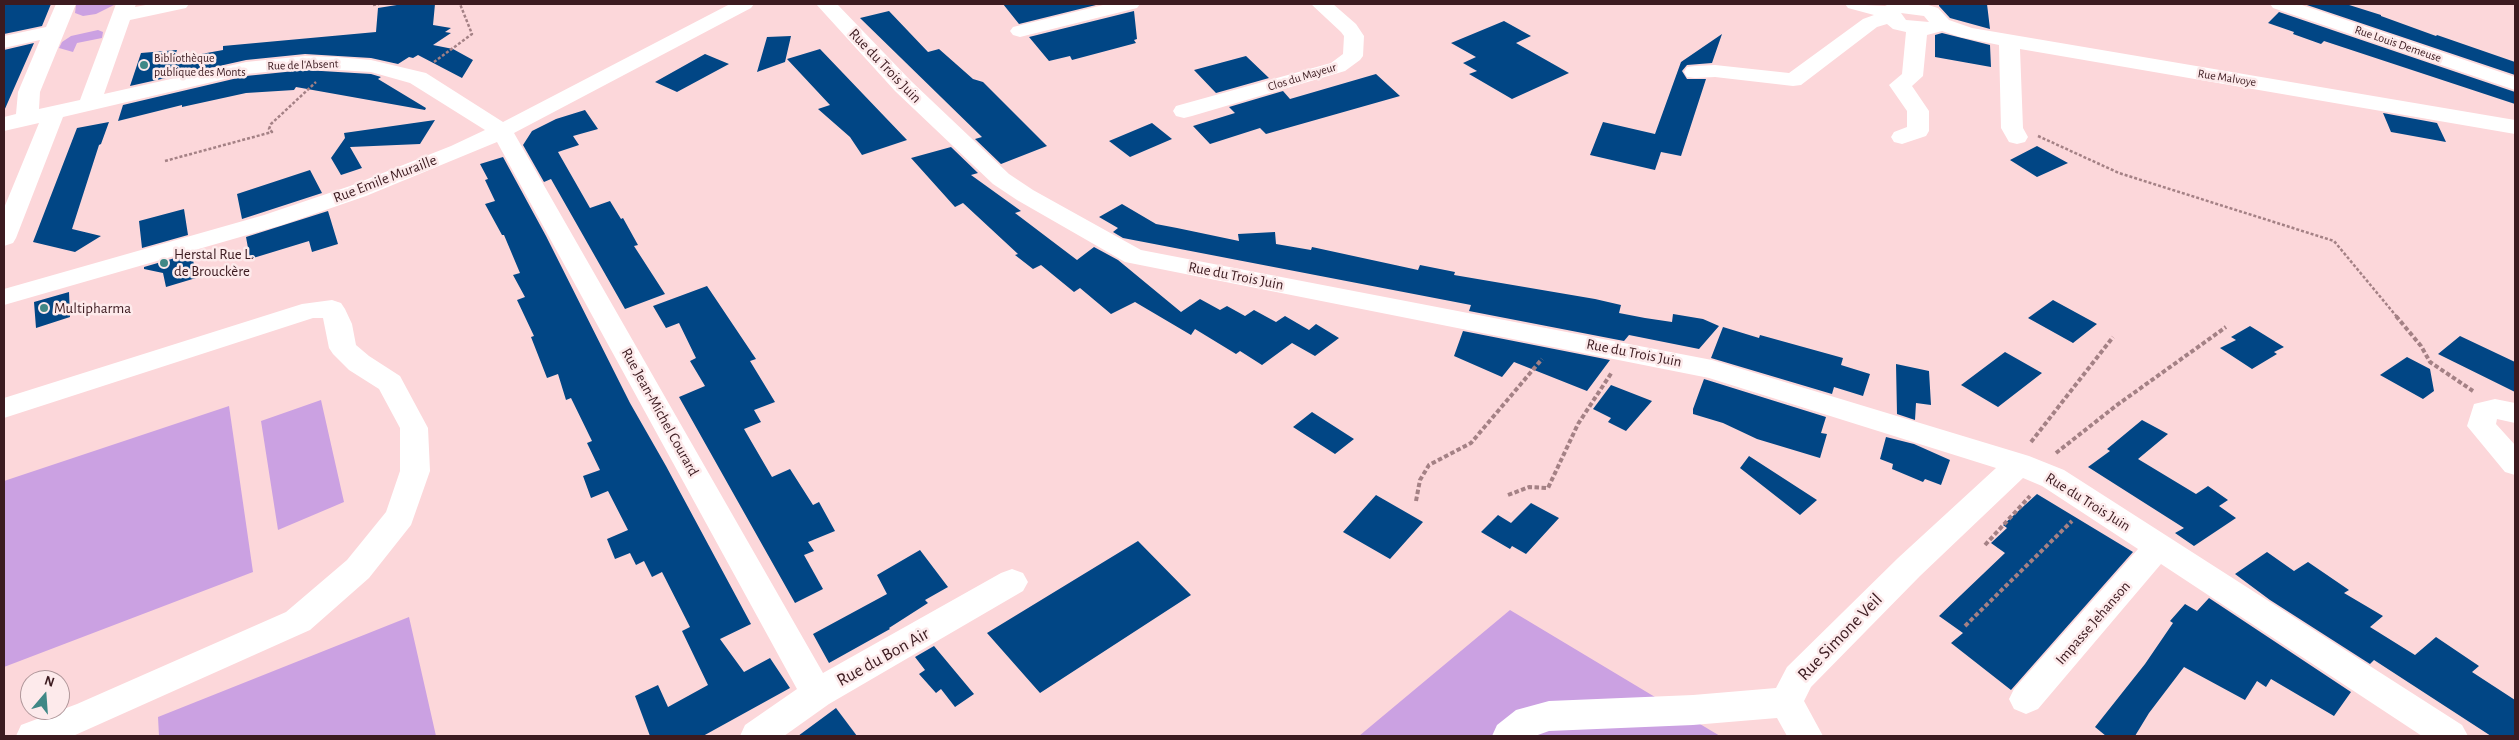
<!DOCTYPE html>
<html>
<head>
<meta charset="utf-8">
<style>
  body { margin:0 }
  #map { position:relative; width:2519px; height:740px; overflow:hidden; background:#fcd7da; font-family:"Alegreya Sans",sans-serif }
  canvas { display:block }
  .frame { position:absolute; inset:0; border:5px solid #3c1b20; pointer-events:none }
  .north { position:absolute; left:20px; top:670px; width:50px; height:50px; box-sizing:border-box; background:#fdeaeb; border:1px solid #b0979a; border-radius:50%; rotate:18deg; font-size:14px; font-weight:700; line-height:20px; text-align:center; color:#3c1b20 }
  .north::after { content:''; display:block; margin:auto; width:18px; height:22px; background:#408886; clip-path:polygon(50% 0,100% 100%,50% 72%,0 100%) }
</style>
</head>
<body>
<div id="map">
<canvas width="2519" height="740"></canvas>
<div class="frame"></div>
<div class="north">N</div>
</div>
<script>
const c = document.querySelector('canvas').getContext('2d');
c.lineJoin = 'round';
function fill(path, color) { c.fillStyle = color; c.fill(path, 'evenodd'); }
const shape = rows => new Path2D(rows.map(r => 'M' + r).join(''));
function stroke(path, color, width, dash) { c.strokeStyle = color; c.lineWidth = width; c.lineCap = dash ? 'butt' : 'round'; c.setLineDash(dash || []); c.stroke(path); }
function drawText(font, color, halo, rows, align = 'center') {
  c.font = font + ' "Alegreya Sans",sans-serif'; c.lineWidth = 5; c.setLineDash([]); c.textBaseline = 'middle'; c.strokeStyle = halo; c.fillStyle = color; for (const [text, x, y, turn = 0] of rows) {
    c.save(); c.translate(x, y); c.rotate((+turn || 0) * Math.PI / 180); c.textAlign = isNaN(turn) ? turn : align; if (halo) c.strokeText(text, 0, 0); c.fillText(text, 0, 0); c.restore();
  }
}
const green = shape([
  [116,4,96,14,83,16,75,13,76,5],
  [98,30,103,32,102,38,77,43,73,52,59,48,62,42,71,36],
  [321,400,344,502,278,530,261,421],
  [229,406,253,572,4,667,4,481],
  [1510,610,1720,736,1359,736],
  [409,617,436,736,159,736,158,717]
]);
const building = shape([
  [4,4,51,4,42,26,4,34],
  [403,4,435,4,433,25,451,28,445,32,451,33,433,45,453,49,473,60,462,78,418,55,413,58,409,57,398,64,371,58,305,54,246,60,130,86,141,53,177,50,174,59,223,50,223,46,376,32,378,8],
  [1003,4,1100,4,1019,24],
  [1939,4,1987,4,1990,29,1950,18,1939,6],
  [2304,4,2346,4,2381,15,2381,16,2436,36,2437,35,2515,62,2515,75],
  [889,11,928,52,939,49,973,79,983,82,1047,146,1001,164,975,139,982,137,860,18],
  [1134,11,1137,39,1134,40,1136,43,1072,60,1070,56,1049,61,1029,37],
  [2279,12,2515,92,2515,104,2324,41,2321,44,2293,34,2294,32,2268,23],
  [1504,21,1531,36,1516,43,1569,73,1512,99,1469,74,1477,71,1463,63,1476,57,1451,43],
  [1942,33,1990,45,1991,67,1935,57,1935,35],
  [1722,34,1712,63,1687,65,1682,71,1687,79,1706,79,1681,156,1661,152,1655,170,1590,155,1603,122,1655,134,1681,62],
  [791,36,785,62,757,72,767,37],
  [34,43,4,111,4,50],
  [820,49,863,94,907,140,862,155,850,137,818,109,830,105,787,59],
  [705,54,729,64,677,92,655,82],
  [1246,56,1269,78,1216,93,1194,70],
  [305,70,371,74,381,77,378,79,426,108,425,110,296,87,294,90,246,93,182,107,182,105,118,121,123,105,246,76],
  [1376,74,1400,96,1266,134,1260,128,1210,144,1193,126,1235,113,1229,107,1283,91,1290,99],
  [585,110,598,129,573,136,579,145,558,152,590,208,610,201,621,219,623,218,638,245,634,246,665,294,625,309,551,179,544,182,523,145,532,131,556,119],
  [2383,113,2437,123,2446,142,2391,132],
  [435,120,420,144,350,147,362,168,341,175,331,158,345,138,344,133],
  [109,122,101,144,99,145,72,229,101,236,75,252,33,242,77,128],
  [1152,123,1172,139,1130,157,1109,141],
  [2037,146,2068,163,2037,177,2010,160],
  [951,147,978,173,971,175,1021,211,1015,213,1077,260,1094,247,1118,260,1181,312,1200,299,1220,310,1227,306,1245,316,1254,310,1276,322,1285,316,1309,330,1316,324,1339,338,1315,356,1292,343,1262,365,1240,351,1236,354,1195,329,1191,335,1135,302,1111,314,1080,288,1074,292,1041,265,1033,269,1015,255,1018,254,963,203,955,207,911,158],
  [503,157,546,236,630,403,666,466,751,624,720,639,744,672,770,658,790,688,703,736,650,736,635,696,658,685,668,707,708,685,682,631,690,627,662,572,652,577,644,561,636,565,630,553,615,559,607,539,628,530,608,491,591,498,583,476,600,470,587,443,592,441,571,398,566,400,558,374,547,378,531,337,534,336,517,300,525,297,513,275,520,273,504,235,502,235,485,204,495,201,485,180,488,179,480,164],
  [310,170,322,193,242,219,237,194],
  [1122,204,1156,224,1177,228,1239,241,1238,234,1275,232,1276,244,1311,250,1312,247,1418,270,1420,265,1455,272,1454,275,1595,299,1621,305,1619,313,1645,318,1672,322,1673,314,1703,319,1719,326,1699,349,1629,335,1624,341,1469,311,1471,305,1123,238,1113,232,1118,228,1099,217],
  [184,209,188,235,142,248,139,221],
  [328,211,338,244,312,252,309,241,250,259,246,237],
  [192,253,196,278,166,287,163,273,144,269,144,267],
  [707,286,756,359,750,361,775,402,754,410,761,422,744,429,772,477,790,469,813,505,819,502,835,531,808,542,814,551,804,555,823,589,795,603,679,397,705,386,690,361,696,358,679,323,666,328,653,306],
  [69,292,70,317,36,328,34,302],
  [2053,300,2097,324,2073,343,2028,318],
  [2250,326,2284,347,2274,352,2277,354,2252,369,2220,348,2236,340,2231,337],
  [1723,327,1759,338,1760,335,1843,358,1841,365,1870,374,1863,396,1834,387,1832,394,1711,358],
  [1463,331,1610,360,1587,391,1514,362,1502,377,1454,356],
  [2460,336,2515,362,2515,392,2438,354],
  [2005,352,2042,373,1998,407,1961,385],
  [2407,357,2430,369,2434,391,2423,399,2380,375],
  [1896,364,1929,371,1931,405,1916,403,1915,420,1897,414],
  [1704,379,1826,417,1821,433,1827,434,1820,458,1757,439,1723,423,1693,414,1693,409],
  [1611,385,1652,401,1626,431,1608,422,1611,418,1593,409],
  [1312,412,1354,439,1335,454,1293,427],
  [2142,420,2168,434,2138,459,2196,494,2208,486,2228,500,2219,506,2236,518,2194,546,2175,533,2184,528,2088,467,2110,451,2107,449],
  [1886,437,1914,444,1950,460,1941,485,1925,479,1923,482,1892,469,1893,464,1880,459],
  [1749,456,1817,500,1800,515,1740,468],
  [2037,494,2133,552,2011,690,1951,643,1963,633,1939,616,2005,553,1991,543,2007,528,2003,525],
  [1376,495,1423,522,1390,559,1343,532],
  [1531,503,1559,518,1526,554,1512,546,1510,549,1481,532,1498,515,1511,523],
  [1138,541,1191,595,1040,693,987,633],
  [920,550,948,587,925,600,928,603,889,628,890,629,829,663,813,634,887,594,877,575],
  [2267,552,2294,571,2308,562,2349,590,2344,593,2383,616,2370,627,2415,655,2436,637,2479,666,2472,672,2515,700,2515,736,2491,736,2374,660,2370,664,2270,600,2235,574],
  [2209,598,2351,692,2334,716,2271,679,2266,687,2257,681,2245,700,2184,667,2149,713,2135,736,2106,736,2095,727,2145,664,2173,623,2170,621,2185,604,2197,611],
  [934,646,974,694,955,707,941,689,936,693,919,674,925,670,915,657],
  [836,708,857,736,798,736]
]);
const pathFar1 = shape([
  [373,5,379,4],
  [434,62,472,34,460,4],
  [2038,136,2119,173,2334,241,2397,317],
  [165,161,272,132,269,129,271,124,316,82]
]);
const path = shape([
  [2396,316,2421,346,2430,362,2473,391],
  [2031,442,2113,337],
  [2056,453,2117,405,2226,327],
  [1508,495,1529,487,1548,488,1578,424,1612,372],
  [1416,501,1420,480,1429,465,1471,443,1542,359],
  [1985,545,2030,496],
  [1965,626,2072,521]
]);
const minor = shape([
  [56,4,76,4,40,92,39,109,80,100,116,4,136,4,135,7,151,4,189,4,186,8,130,20,104,94,246,62,305,56,337,57,371,60,426,73,503,122,730,4,754,4,751,8,514,133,823,673,1001,573,1012,569,1023,573,1028,582,1023,591,829,704,784,736,740,736,745,725,797,689,497,142,366,196,282,225,4,305,4,289,264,215,350,186,451,146,485,130,410,83,371,72,305,68,246,74,63,117,16,238,13,243,4,246,4,208,39,123,4,131,4,117,16,114,18,92,40,40,4,48,4,36,46,27,56,4],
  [816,4,837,4,911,81,1009,174,1033,190,1141,250,1712,360,2029,456,2064,470,2462,725,2468,736,2422,736,2161,564,2038,709,2026,714,2014,709,2009,699,2014,689,2138,549,2042,486,2023,478,1920,576,1811,687,1804,701,1823,736,1787,736,1777,718,1693,725,1549,731,1535,736,1492,736,1497,725,1516,710,1549,701,1693,695,1776,688,1787,667,1898,558,1996,468,1709,378,1125,262,1017,200,993,184,895,91,816,4],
  [1107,4,1140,4,1137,8,1020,37,1013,35,1010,31,1013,27,1107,4],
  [1311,4,1333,4,1356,24,1364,36,1363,56,1360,60,1345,71,1192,116,1184,118,1176,116,1173,111,1176,106,1331,63,1343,54,1344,36,1341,32,1311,4],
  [1845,4,1885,6,1889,4,1925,4,1938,8,1949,20,1972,28,2515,120,2515,134,2020,49,2023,128,2028,137,2025,142,2017,144,2009,142,2001,128,1999,45,1960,37,1942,31,1927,35,1923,76,1912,86,1929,111,1929,131,1926,136,1902,144,1894,142,1891,137,1894,132,1907,127,1907,111,1889,85,1902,74,1906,32,1893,29,1887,24,1877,27,1801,85,1793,86,1715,77,1695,78,1687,77,1684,72,1687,67,1695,66,1715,65,1789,73,1863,19,1874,15,1848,8,1845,4],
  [1901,13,1924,16,1929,22,1906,20,1901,13],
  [2270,4,2299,4,2515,77,2515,90,2273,8,2270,4],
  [332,300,341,303,345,309,352,324,356,345,369,356,400,376,428,428,430,471,411,525,369,578,310,630,73,736,16,736,21,725,77,704,286,612,347,560,386,512,400,471,400,428,379,389,349,370,333,354,329,348,323,318,313,318,4,418,4,398,302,304,332,300],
  [2495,399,2515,403,2515,423,2497,419,2496,424,2515,445,2515,475,2505,472,2467,426,2474,404,2495,399]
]);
const markers = [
  [144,65,5,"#408886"],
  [164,263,5,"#408886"],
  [44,308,5,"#408886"]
];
const farStreetnames = [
  ["Rue Louis Demeuse",2398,44,19],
  ["Rue de l'Absent",303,65,-2],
  ["Clos du Mayeur",1302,77,-17],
  ["Rue Malvoye",2227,78,9]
];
const farPoinames = [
  ["Bibliothèque",154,58],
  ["publique des Monts",154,72]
];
const streetNames = [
  ["Rue du Trois Juin",885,66,46],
  ["Rue Emile Muraille",385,179,-21],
  ["Rue du Trois Juin",1236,276,11],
  ["Rue du Trois Juin",1634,353,11],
  ["Rue Jean-Michel Courard",660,412,61],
  ["Rue du Trois Juin",2088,502,32],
  ["Impasse Jehanson",2093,623,-49]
];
const poiNames = [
  ["Herstal Rue L.",174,254],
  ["de Brouckère",174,271],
  ["Multipharma",54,308]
];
const nearStreetnames = [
  ["Rue Simone Veil",1840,637,-46],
  ["Rue du Bon Air",883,657,-29]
];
fill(green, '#cba1e2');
fill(building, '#014685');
stroke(pathFar1, '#a48185', 2.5, [3, 2]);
stroke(path, '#a48185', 4, [4.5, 2.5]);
fill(minor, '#fff');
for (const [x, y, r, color] of markers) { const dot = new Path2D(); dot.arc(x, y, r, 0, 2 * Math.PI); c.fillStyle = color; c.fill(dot); stroke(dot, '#fdeaeb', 2); }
drawText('12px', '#3c1b20', '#fdeaeb', farStreetnames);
drawText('12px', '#3c1b20', '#fdeaeb', farPoinames, 'left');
drawText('15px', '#3c1b20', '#fdeaeb', streetNames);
drawText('15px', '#3c1b20', '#fdeaeb', poiNames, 'left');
drawText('18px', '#3c1b20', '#fdeaeb', nearStreetnames);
</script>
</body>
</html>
